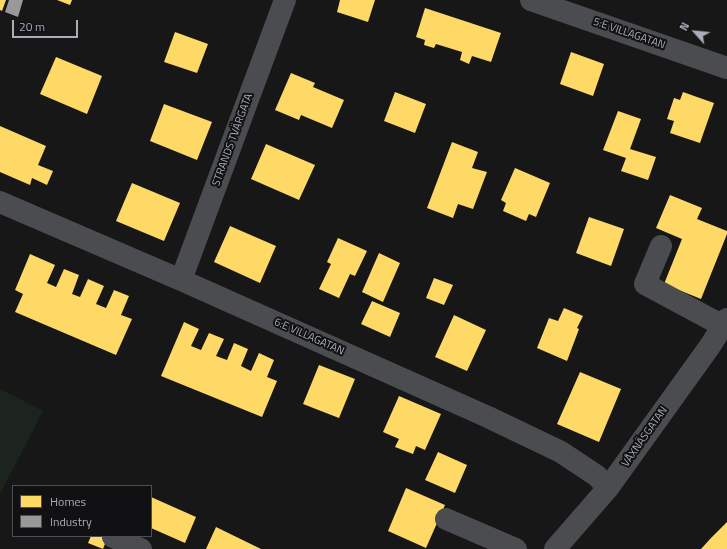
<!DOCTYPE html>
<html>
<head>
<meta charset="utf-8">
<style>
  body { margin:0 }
  #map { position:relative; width:727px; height:549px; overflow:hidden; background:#171717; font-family:"Titillium Web",sans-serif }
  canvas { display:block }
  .legend { position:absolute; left:12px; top:485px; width:140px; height:52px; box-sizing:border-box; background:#111113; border:1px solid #4d4f55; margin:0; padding:5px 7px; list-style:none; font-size:12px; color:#a8adb8 }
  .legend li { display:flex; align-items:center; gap:8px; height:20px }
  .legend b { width:20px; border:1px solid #4d4f55 }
  .north { position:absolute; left:675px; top:12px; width:40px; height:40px; -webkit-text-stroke:3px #111113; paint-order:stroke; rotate:297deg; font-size:11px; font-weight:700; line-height:16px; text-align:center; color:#a8adb8 }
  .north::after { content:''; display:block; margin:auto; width:14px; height:18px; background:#a8adb8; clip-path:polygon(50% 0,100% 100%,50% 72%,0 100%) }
  .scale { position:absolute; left:12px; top:20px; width:66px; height:18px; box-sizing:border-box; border:2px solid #a8adb8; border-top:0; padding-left:5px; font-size:12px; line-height:14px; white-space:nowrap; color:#a8adb8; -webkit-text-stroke:3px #111113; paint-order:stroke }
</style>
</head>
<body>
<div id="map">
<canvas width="727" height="549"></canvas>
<ul class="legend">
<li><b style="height:11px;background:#ffd966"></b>Homes</li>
<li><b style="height:11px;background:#999"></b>Industry</li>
</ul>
<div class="north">N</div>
<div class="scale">20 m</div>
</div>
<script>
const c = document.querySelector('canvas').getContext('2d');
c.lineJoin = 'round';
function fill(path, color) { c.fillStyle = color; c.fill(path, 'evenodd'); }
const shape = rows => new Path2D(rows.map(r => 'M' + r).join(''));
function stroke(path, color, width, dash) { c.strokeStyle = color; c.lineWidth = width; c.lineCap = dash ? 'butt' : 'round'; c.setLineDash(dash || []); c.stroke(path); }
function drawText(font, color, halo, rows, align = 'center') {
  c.font = font + ' "Titillium Web",sans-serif'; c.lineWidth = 4; c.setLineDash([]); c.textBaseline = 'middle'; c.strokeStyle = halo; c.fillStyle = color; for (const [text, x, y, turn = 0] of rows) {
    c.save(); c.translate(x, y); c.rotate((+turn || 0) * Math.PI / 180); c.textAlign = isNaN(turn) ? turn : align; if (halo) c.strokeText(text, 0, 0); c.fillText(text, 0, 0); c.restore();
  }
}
const green = shape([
  [0,389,43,411,0,494]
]);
const homes = shape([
  [0,0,6,0,2,11,0,10],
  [57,0,72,0,70,5],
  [340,0,375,0,368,22,337,12],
  [425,8,501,33,491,62,472,56,469,64,460,60,462,52,436,44,434,48,424,45,425,40,416,37],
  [175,32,208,44,197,73,164,62],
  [571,52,604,64,593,96,560,84],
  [56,57,102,76,87,114,40,94],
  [291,73,315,83,313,87,344,100,332,128,301,115,299,120,275,110],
  [395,92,426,104,415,133,384,121],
  [683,92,714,103,700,143,670,133,674,121,667,119,674,98,680,100],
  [164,104,212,122,197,160,150,141],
  [618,111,641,119,630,149,656,157,648,180,621,171,626,158,603,150],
  [0,126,46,146,38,165,53,171,47,185,32,178,30,185,0,172],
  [452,142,478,152,472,168,487,172,473,209,458,204,453,218,427,208],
  [266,144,315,165,299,200,251,179],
  [515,168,550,183,536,217,529,214,526,221,503,211,506,203,501,200],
  [132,183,180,203,164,241,116,221],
  [670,195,702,208,697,219,727,231,727,234,701,299,664,284,682,239,656,228],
  [589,217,624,229,611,266,576,253],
  [230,226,276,246,260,283,214,262],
  [338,238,367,251,355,276,350,274,339,298,319,289,331,264,327,262],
  [379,253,400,263,383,302,362,292],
  [30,254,55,265,47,283,56,287,64,269,79,275,72,294,80,297,88,279,104,286,96,304,106,308,114,290,129,296,121,315,132,319,116,355,15,312,23,294,15,290],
  [434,278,453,285,444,305,426,298],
  [372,301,400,313,390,337,361,324],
  [564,308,583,316,577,328,579,329,567,361,537,348,549,318,558,321],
  [454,315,486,330,467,371,435,357],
  [184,322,199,329,191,346,201,350,209,333,224,339,216,356,227,360,234,343,248,349,241,366,251,371,259,353,274,360,267,377,277,381,262,417,161,376],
  [319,365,355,379,339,418,303,404],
  [580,372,621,389,599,442,557,424],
  [399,396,441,414,425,450,416,446,413,454,395,447,399,439,383,432],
  [438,452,467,465,455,493,425,480],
  [406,488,445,505,426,548,388,531],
  [151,497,196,517,185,543,151,528],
  [727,522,727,549,701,549,711,538],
  [216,527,261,549,206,549],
  [91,536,108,536,103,549,88,543]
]);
const industry = shape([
  [9,0,23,0,18,17,5,12]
]);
const minor = shape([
  [531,0,727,68],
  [0,202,181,280,488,417,561,452,597,476,608,488],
  [661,246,645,284,727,328],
  [181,280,285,0],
  [446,519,516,549],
  [113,537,141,549],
  [555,549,608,488,710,346,727,319]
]);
const streetNames = [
  ["5:E VILLAGATAN",629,34,19],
  ["STRANDS TVÄRGATA",233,140,-70],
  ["6:E VILLAGATAN",309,337,24],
  ["VÅXNÄSGATAN",645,437,-55]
];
fill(green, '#1d241e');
fill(homes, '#ffd966');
fill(industry, '#999');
stroke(minor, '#4b4c50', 22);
drawText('11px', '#a8adb8', '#111113', streetNames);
</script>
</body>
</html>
